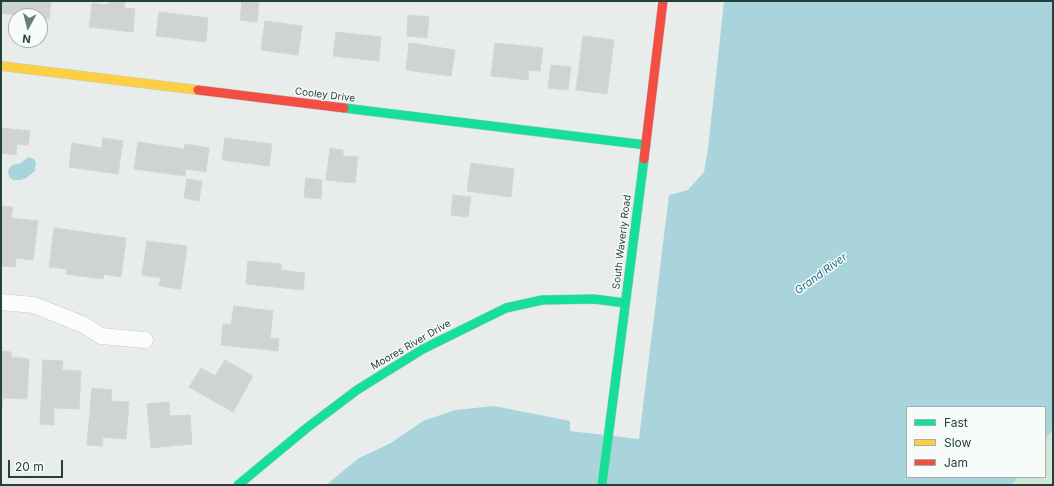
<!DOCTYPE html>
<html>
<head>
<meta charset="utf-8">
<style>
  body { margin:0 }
  #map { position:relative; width:1054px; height:486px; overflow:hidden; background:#e8edeb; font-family:Inter,sans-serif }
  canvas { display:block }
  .frame { position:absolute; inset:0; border:2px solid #24423a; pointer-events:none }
  .legend { position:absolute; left:906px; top:406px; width:140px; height:72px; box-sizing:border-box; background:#f7fbf9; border:1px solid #a3b1ad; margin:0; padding:5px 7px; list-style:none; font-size:12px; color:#24423a }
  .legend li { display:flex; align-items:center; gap:8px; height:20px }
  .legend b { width:20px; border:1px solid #a3b1ad }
  .north { position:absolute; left:8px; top:8px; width:40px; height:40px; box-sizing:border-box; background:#f7fbf9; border:1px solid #a3b1ad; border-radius:50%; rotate:187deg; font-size:11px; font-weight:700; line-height:16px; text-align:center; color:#24423a }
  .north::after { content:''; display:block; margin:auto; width:14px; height:18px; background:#697e78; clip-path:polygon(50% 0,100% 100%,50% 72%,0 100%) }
  .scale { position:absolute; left:8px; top:460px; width:55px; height:18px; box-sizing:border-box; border:2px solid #24423a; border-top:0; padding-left:5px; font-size:12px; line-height:14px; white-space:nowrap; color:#24423a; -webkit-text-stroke:3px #f7fbf9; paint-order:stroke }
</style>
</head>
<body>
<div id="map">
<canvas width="1054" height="486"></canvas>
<div class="frame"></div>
<ul class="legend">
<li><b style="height:5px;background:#16e098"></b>Fast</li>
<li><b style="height:5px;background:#ffcf43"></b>Slow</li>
<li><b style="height:5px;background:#f24e42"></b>Jam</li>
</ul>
<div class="north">N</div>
<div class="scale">20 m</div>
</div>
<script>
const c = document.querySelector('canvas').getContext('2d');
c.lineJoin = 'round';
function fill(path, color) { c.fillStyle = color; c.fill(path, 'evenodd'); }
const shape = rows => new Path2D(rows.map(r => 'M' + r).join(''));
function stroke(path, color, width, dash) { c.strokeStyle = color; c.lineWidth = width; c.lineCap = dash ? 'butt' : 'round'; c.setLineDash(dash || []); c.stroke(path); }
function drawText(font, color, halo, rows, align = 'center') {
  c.font = font + ' Inter,sans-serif'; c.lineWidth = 3; c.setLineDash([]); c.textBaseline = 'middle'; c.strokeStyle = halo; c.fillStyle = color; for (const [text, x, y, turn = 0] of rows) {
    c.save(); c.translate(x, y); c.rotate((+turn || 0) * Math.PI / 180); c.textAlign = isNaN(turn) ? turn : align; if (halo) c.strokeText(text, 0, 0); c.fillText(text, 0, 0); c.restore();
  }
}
const green = shape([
  [1053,429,1053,485,1012,485,1018,477,1045,477,1045,440]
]);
const water = shape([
  [724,1,1053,1,1053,429,1045,440,1045,407,907,407,907,477,1018,477,1012,485,326,485,359,458,391,443,423,421,455,410,494,406,570,421,570,431,639,439,669,195,688,190,704,172,708,149],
  [28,157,34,159,36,163,35,171,26,178,20,180,13,180,9,177,8,170,12,165,21,163]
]);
const building = shape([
  [1,1,51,1,49,19,40,18,40,16,24,16,1,13,1,1],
  [109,1,125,1,124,8,135,9,133,32,89,27,92,3,108,5,109,1],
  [242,1,259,3,257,22,240,20,242,1],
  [159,12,208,18,206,42,156,36,159,12],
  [408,15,429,17,427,38,407,36,408,15],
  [265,21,302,26,298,55,261,50,265,21],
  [336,32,381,37,379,61,333,56,336,32],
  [583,36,614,40,607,94,576,90,583,36],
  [409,43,455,50,451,76,406,70,409,43],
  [495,43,543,48,540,71,529,70,528,80,491,76,495,43],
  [551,65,571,67,568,90,548,88,551,65],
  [1,128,30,131,28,145,17,144,16,155,1,153,1,128],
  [103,138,123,141,118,174,69,167,72,143,102,148,103,138],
  [225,138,272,144,269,166,222,160,225,138],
  [138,142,184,149,185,144,209,148,206,172,186,169,185,176,134,169,138,142],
  [330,148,343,150,343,156,358,157,355,183,326,180,330,148],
  [471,163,514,169,511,197,467,191,471,163],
  [306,178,322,180,321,199,304,197,306,178],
  [187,179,202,181,199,201,184,198,187,179],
  [453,195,471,197,468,217,451,215,453,195],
  [1,206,13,207,11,218,38,221,33,260,16,258,15,267,1,266,1,206],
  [54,228,126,238,121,277,104,274,103,279,66,274,67,269,49,267,54,228],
  [147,241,187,246,181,289,159,286,161,278,142,275,147,241],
  [248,261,281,264,281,270,305,273,303,290,246,284,248,261],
  [234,306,273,311,270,338,279,339,278,351,221,345,223,324,231,325,234,306],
  [1,351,11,352,11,357,29,359,27,399,3,398,2,407,1,351],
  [43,360,63,361,62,370,81,371,79,409,54,408,54,425,40,424,43,360],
  [225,360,253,376,233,412,189,387,201,368,215,376,225,360],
  [92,388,112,390,111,401,129,402,126,439,103,437,102,446,87,445,92,388],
  [169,402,170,416,190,415,192,444,151,448,147,404,169,402]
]);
const street = shape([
  [1,302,34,305,84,325,101,336,145,340]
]);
const fast = shape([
  [344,108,646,145],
  [238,485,308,427,357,390,423,349,506,308,542,300,594,299,625,303],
  [602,485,644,159]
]);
const slow = shape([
  [1,66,198,90]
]);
const jam = shape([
  [198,90,344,108],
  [644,159,663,1]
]);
const streetNames = [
  ["Cooley Drive",325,95,7],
  ["South Waverly Road",622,242,-83],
  ["Moores River Drive",411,345,-30]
];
const waterNames = [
  ["Grand River",821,274,-36]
];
fill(green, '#d1e6d8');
fill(water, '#a9d4db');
fill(building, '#cfd4d2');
stroke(building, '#d1d6d4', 1);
stroke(street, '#c5cac8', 17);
stroke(fast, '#c3cbc8', 10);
stroke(slow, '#c3cbc8', 10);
stroke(jam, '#c3cbc8', 10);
stroke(street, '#fcfcfc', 16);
stroke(fast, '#16e098', 9);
stroke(slow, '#ffcf43', 9);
stroke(jam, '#f24e42', 9);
drawText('10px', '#24423a', '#f7fbf9', streetNames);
drawText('italic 11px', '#1c6f80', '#f7fbf9', waterNames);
</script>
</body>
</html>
